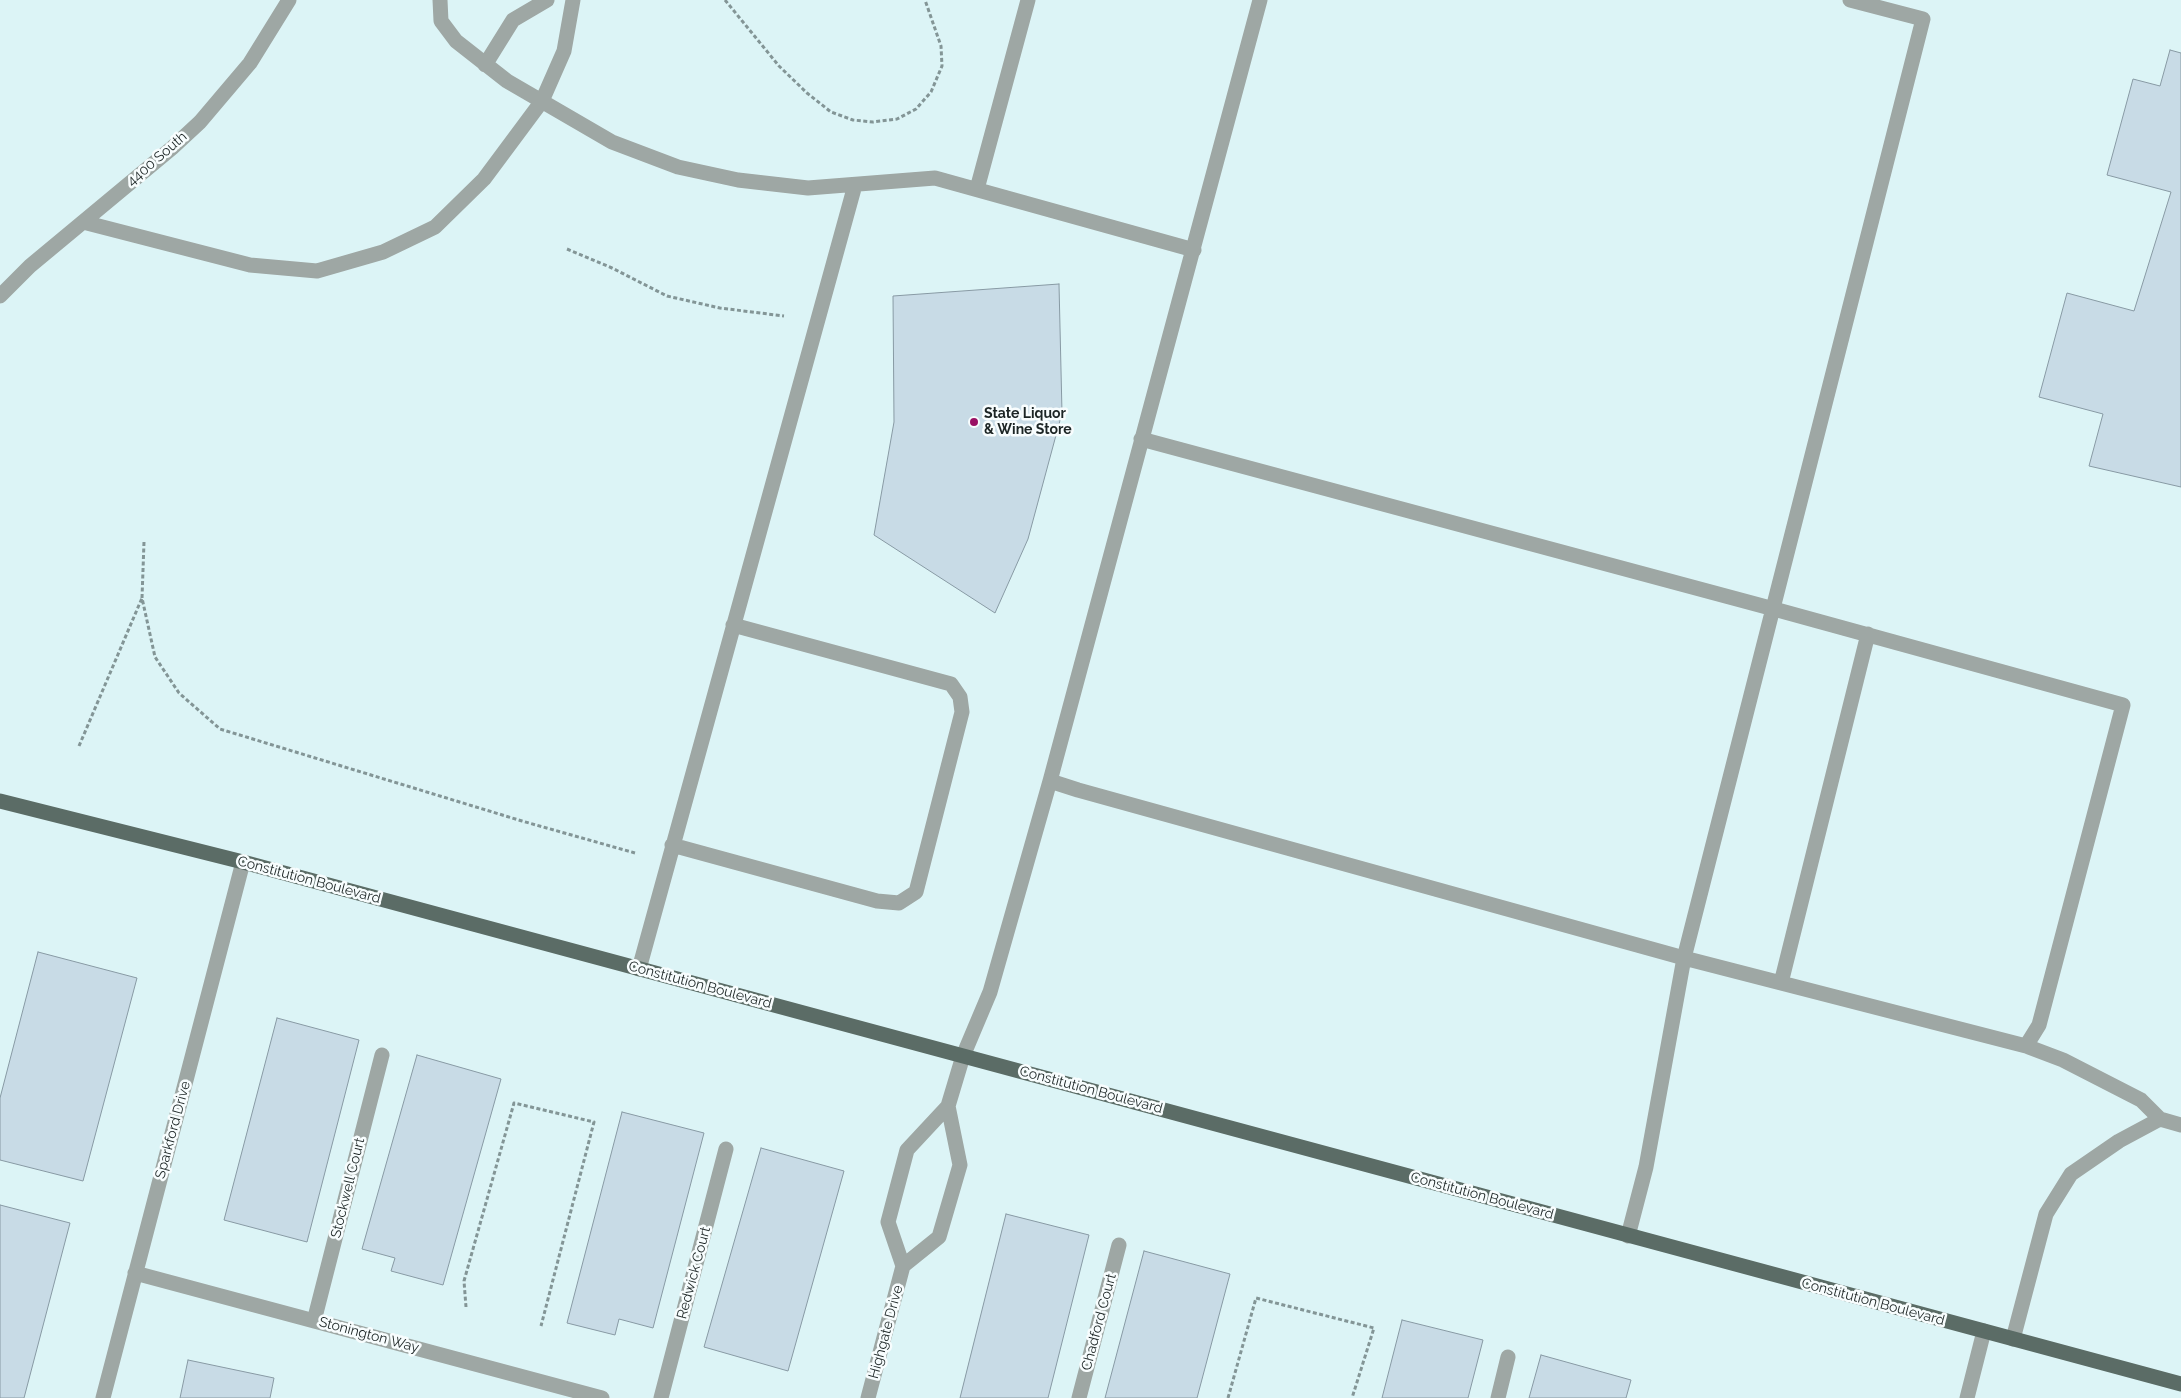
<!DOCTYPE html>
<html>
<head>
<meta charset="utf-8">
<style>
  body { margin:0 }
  canvas { display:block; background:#dcf4f6 }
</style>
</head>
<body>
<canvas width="2181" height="1398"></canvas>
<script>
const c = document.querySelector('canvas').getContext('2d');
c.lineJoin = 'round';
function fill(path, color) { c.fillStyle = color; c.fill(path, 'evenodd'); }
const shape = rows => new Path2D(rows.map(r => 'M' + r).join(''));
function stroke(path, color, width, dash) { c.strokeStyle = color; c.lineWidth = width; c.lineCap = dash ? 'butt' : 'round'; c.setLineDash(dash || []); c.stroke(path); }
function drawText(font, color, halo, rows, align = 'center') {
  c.font = font + ' Raleway,sans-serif'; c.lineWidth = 5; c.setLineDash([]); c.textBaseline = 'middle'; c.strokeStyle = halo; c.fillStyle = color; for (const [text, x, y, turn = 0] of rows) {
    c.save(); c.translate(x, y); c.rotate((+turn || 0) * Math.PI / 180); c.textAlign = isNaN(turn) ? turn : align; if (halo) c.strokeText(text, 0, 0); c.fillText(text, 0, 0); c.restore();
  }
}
const building = shape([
  [2170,50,2181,53,2181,487,2089,466,2103,414,2039,397,2067,293,2134,311,2171,192,2107,175,2133,79,2160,86,2170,50],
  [1059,284,1062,413,1028,539,995,613,874,535,894,422,893,296,1059,284],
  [38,952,137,978,83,1181,0,1160,0,1098,38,952],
  [277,1018,359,1040,307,1242,224,1220,277,1018],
  [417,1055,501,1079,443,1285,391,1271,395,1258,362,1249,417,1055],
  [622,1112,704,1133,653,1328,619,1319,615,1335,567,1323,622,1112],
  [761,1148,844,1171,788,1371,704,1347,761,1148],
  [0,1205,70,1223,24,1398,0,1398,0,1205],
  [1006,1214,1089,1235,1048,1398,960,1398,1006,1214],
  [1144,1251,1230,1274,1197,1398,1105,1398,1144,1251],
  [1402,1320,1483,1340,1468,1398,1382,1398,1402,1320],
  [1541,1355,1631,1380,1626,1398,1529,1398,1541,1355],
  [188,1360,274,1378,270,1398,180,1398,188,1360]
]);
const path = shape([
  [725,0,779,66,807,93,831,112,853,120,873,122,897,119,916,109,931,92,942,66,941,46,925,0],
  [567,249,612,268,667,296,720,308,784,316],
  [144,542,142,598,155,657,179,693,220,729,522,821,635,853],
  [79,746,142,598],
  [466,1307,464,1281,514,1103,594,1122,541,1326],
  [1228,1398,1256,1298,1374,1328,1352,1398]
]);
const minor = shape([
  [440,0,441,21,456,41,507,81,612,142,678,167,738,180,808,188,935,178,1194,250],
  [485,65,513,20,547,0],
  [977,189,1028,0],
  [83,222,250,265,317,271,383,252,435,227,484,179,542,101,564,51,573,0],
  [0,296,30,266,172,148,200,122,250,63,289,0],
  [1141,439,1774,609,2123,705,2039,1025,2026,1046],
  [1050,781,1078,790,1684,958,2026,1046,2063,1060,2141,1100,2160,1119],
  [672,845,877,901,899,903,916,892,962,712,960,697,951,684,733,625],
  [639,969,855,185],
  [1781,983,1868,634],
  [1628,1236,1646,1167,1684,958,1923,19,1850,0],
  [903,1266,939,1237,960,1165,948,1106],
  [135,1273,602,1398],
  [314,1321,382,1055],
  [2013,1339,2046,1214,2071,1174,2119,1141,2160,1119,2181,1125],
  [103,1398,243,862],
  [661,1398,726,1149],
  [868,1398,903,1266,888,1222,907,1150,948,1106,963,1056,990,992,1050,781,1260,0],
  [1079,1398,1119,1245],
  [1498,1398,1508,1357],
  [1967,1398,1984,1331]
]);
const major = shape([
  [0,801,243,862,2181,1384]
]);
const markers = [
  [974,422,5,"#991064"]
];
const streetNames = [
  ["4400 South",157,159,-41],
  ["Constitution Boulevard",309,880,15],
  ["Constitution Boulevard",700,985,15],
  ["Constitution Boulevard",1091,1090,15],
  ["Sparkford Drive",173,1130,-75],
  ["Stockwell Court",348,1188,-76],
  ["Constitution Boulevard",1482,1196,15],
  ["Redwick Court",694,1273,-75],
  ["Constitution Boulevard",1873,1302,15],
  ["Chadford Court",1099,1322,-75],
  ["Highgate Drive",886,1332,-75],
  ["Stonington Way",369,1335,15]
];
const poiNames = [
  ["State Liquor",984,414],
  ["& Wine Store",984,430]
];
fill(building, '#c8dbe6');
stroke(building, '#889aa4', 1);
stroke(path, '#839596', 3, [4, 2.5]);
stroke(minor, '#9ea7a4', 15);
stroke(major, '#5b6c66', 15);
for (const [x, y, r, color] of markers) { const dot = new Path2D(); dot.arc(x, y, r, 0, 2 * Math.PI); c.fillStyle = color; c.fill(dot); stroke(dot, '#f8fdfe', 2); }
drawText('14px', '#1c2525', '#f8fdfe', streetNames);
drawText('bold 14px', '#1c2525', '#f8fdfe', poiNames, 'left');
</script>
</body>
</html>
